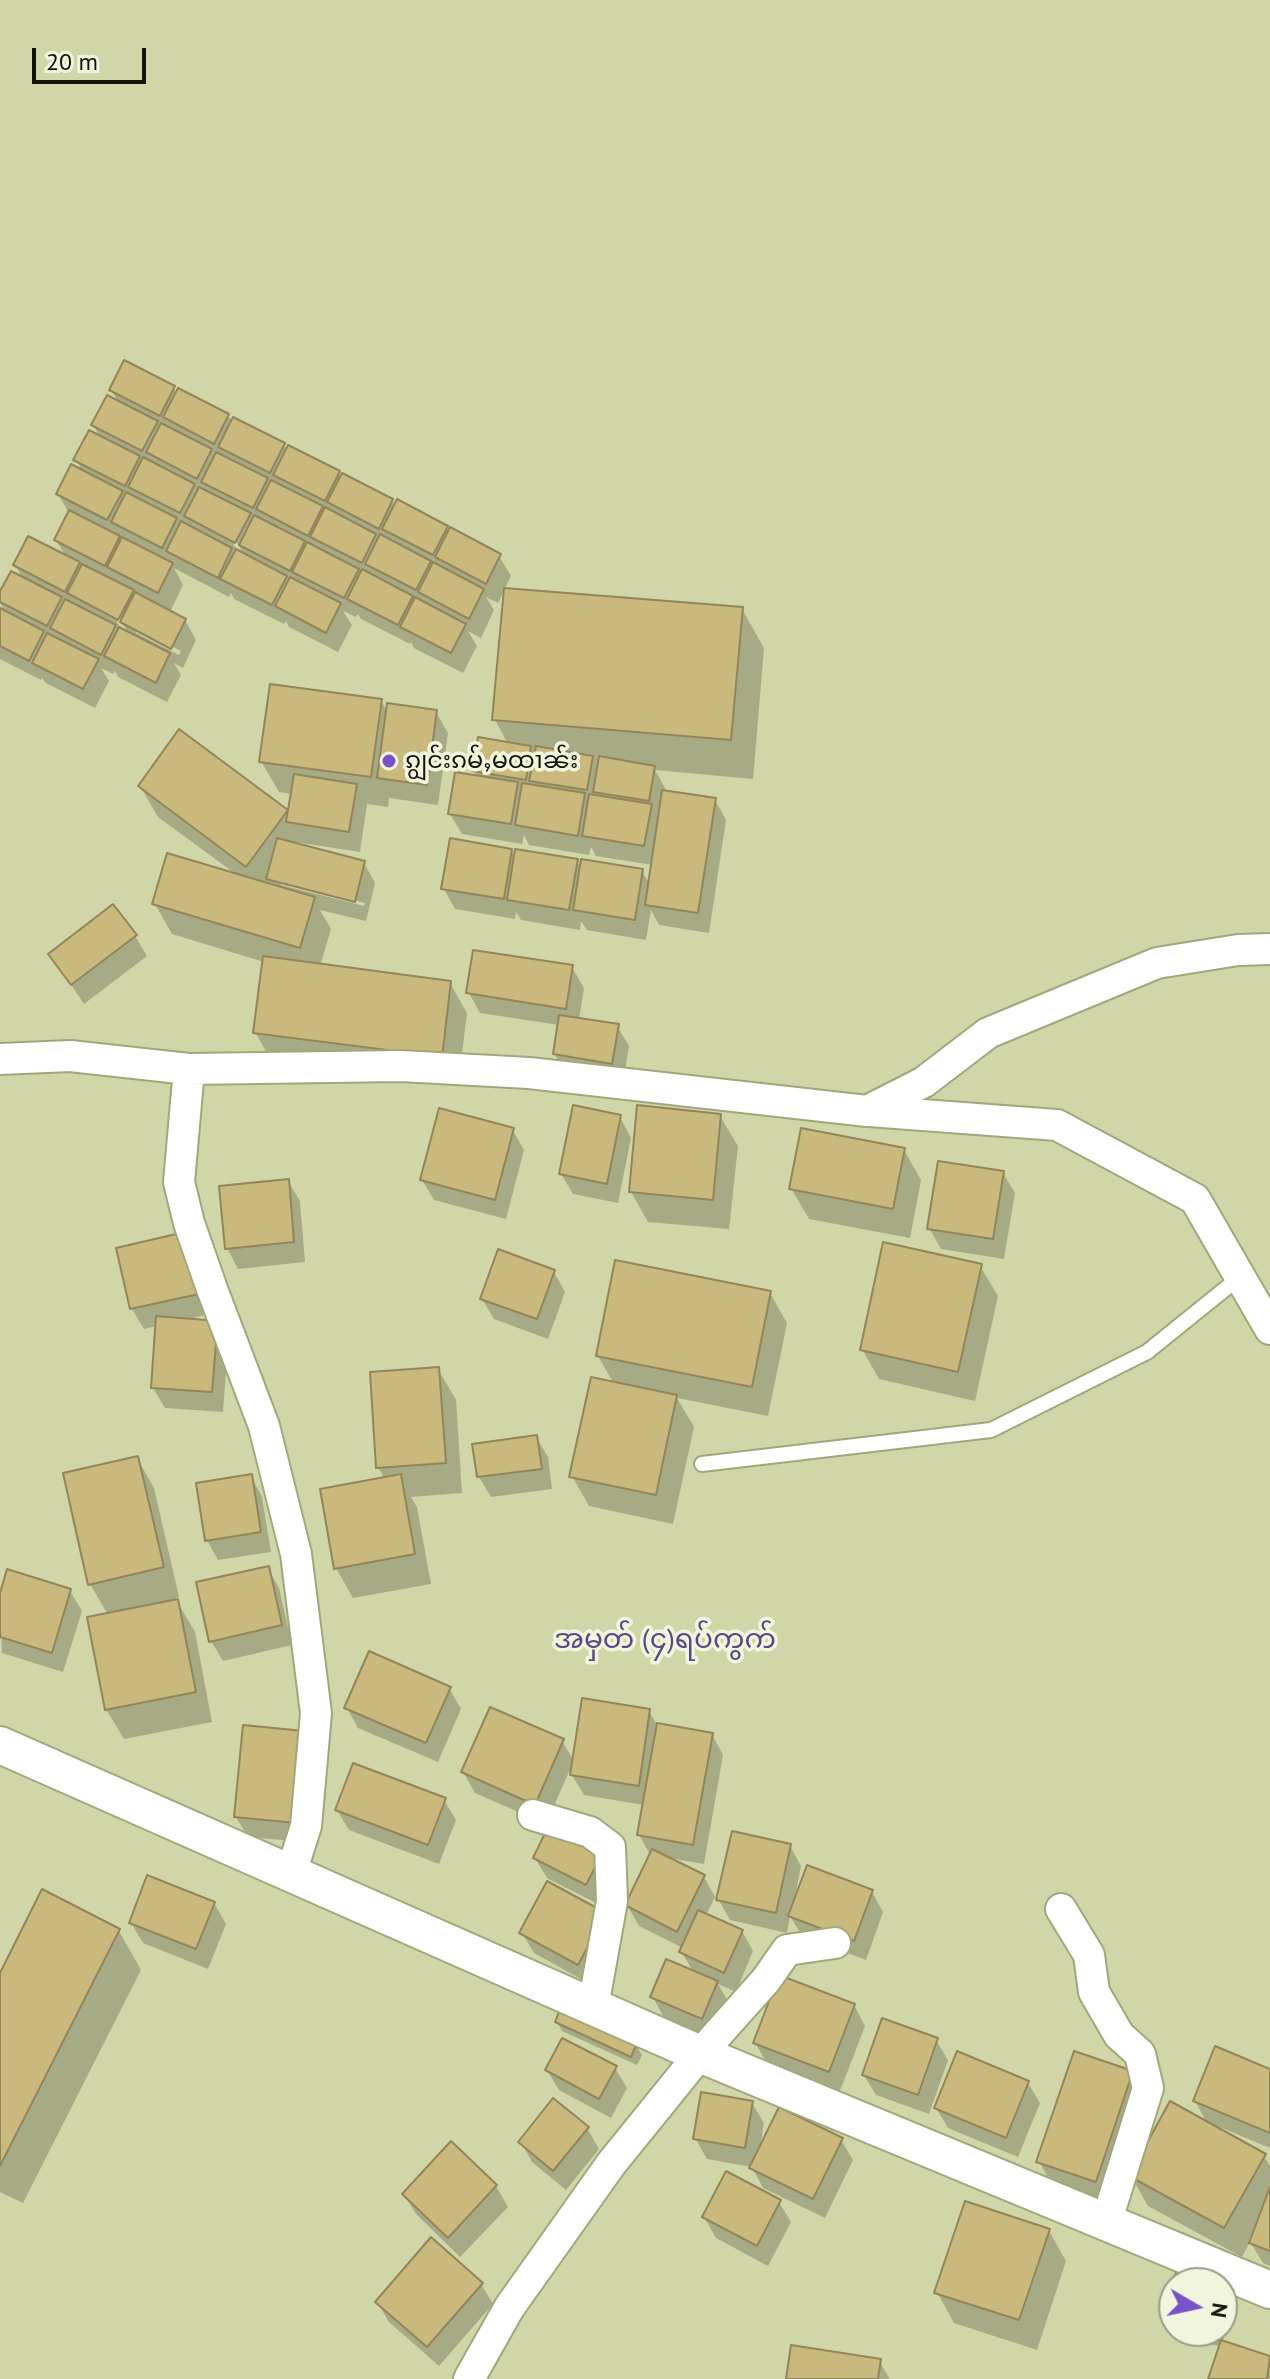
<!DOCTYPE html>
<html>
<head>
<meta charset="utf-8">
<style>
  body { margin:0 }
  #map { position:relative; width:1270px; height:2379px; overflow:hidden; background:#d0d6a8; font-family:"PT Sans",sans-serif }
  canvas { display:block }
  .north { position:absolute; left:1158px; top:2267px; width:80px; height:80px; box-sizing:border-box; background:#f1f5dd; border:2px solid #989b86; border-radius:50%; rotate:99deg; font-size:22px; font-weight:700; line-height:32px; text-align:center; color:#131404 }
  .north::after { content:''; display:block; margin:auto; width:28px; height:36px; background:#7953cc; clip-path:polygon(50% 0,100% 100%,50% 72%,0 100%) }
  .scale { position:absolute; left:32px; top:48px; width:114px; height:36px; box-sizing:border-box; border:4px solid #131404; border-top:0; padding-left:10px; font-size:24px; line-height:28px; white-space:nowrap; color:#131404; -webkit-text-stroke:6px #f1f5dd; paint-order:stroke }
</style>
</head>
<body>
<div id="map">
<canvas width="1270" height="2379"></canvas>
<div class="north">N</div>
<div class="scale">20 m</div>
</div>
<script>
const c = document.querySelector('canvas').getContext('2d');
c.lineJoin = 'round';
function fill(path, color) { c.fillStyle = color; c.fill(path, 'evenodd'); }
const shape = rows => new Path2D(rows.map(r => 'M' + r).join(''));
function stroke(path, color, width, dash) { c.strokeStyle = color; c.lineWidth = width; c.lineCap = dash ? 'butt' : 'round'; c.setLineDash(dash || []); c.stroke(path); }
function drawText(font, color, halo, rows, align = 'center') {
  c.font = font + ' "PT Sans","Noto Sans Myanmar",sans-serif'; c.lineWidth = 7; c.setLineDash([]); c.textBaseline = 'middle'; c.strokeStyle = halo; c.fillStyle = color; for (const [text, x, y, turn = 0] of rows) {
    c.save(); c.translate(x, y); c.rotate((+turn || 0) * Math.PI / 180); c.textAlign = isNaN(turn) ? turn : align; if (halo) c.strokeText(text, 0, 0); c.fillText(text, 0, 0); c.restore();
  }
}
const shadow = shape([
  [174,388,177,394,228,415,233,423,284,445,288,451,338,473,342,478,392,500,395,506,446,528,449,532,499,556,511,576,498,603,486,597,494,610,481,638,468,631,477,646,463,673,414,648,411,642,410,644,361,619,358,614,356,617,343,611,352,625,338,652,289,627,286,621,284,624,234,599,231,593,229,597,174,568,183,585,170,612,185,620,196,640,183,668,174,663,181,675,167,702,118,677,115,671,113,674,101,668,109,681,95,708,46,683,42,678,41,680,0,659,0,611,6,614,0,603,0,596,23,579,15,565,66,557,56,540,69,513,58,494,83,473,76,459,101,438,93,425,119,403,111,390],
  [232,534,243,553,239,553,228,536],
  [115,610,127,631,122,631,112,612],
  [136,628,181,651,179,655,136,633],
  [742,609,764,648,753,779,655,770,665,788,664,792,715,800,726,820,709,933,659,925,651,910,646,940,587,930,581,921,580,930,521,920,516,912,515,919,455,909,444,889,511,850,516,858,577,861,581,869,642,871,650,885,653,865,596,856,591,847,589,855,529,845,524,835,522,844,462,834,450,814,478,778,474,771,508,744,495,720],
  [381,701,388,713,436,712,448,733,438,805,389,798,388,807,367,804,360,852,295,842,295,844,364,863,375,883,366,921,320,910,331,929,320,966,450,983,467,1013,458,1086,272,1062,255,1032,264,962,172,934,155,904,237,875,158,817,140,786,180,732,289,814,293,794,279,792,261,761],
  [281,881,365,903,364,906,281,885],
  [135,936,147,956,84,1004,51,955],
  [572,967,584,988,579,1020,617,1026,629,1046,623,1083,566,1074,555,1054,559,1025,480,1013,469,993],
  [720,1116,738,1146,729,1229,648,1222,631,1192],
  [620,1117,631,1138,618,1203,573,1194,561,1174],
  [512,1129,524,1150,506,1219,434,1200,422,1180],
  [904,1150,921,1180,910,1238,809,1219,791,1188],
  [1003,1173,1015,1193,1004,1259,941,1249,929,1228],
  [288,1181,300,1201,305,1262,238,1269,227,1248],
  [184,1235,209,1314,185,1320,228,1343,223,1412,165,1408,153,1388,157,1326,144,1329,132,1309,119,1249],
  [980,1266,998,1296,975,1401,879,1379,862,1349],
  [554,1272,565,1292,548,1339,494,1319,482,1299],
  [770,1293,787,1323,768,1416,677,1398,694,1427,673,1524,589,1506,572,1476,614,1384,598,1356],
  [438,1369,456,1400,462,1493,411,1497,417,1507,431,1584,353,1598,336,1568,385,1479,378,1467],
  [536,1437,548,1457,552,1489,491,1497,479,1477,475,1446],
  [137,1458,154,1488,179,1597,175,1598,195,1632,212,1722,124,1739,106,1709,108,1615,90,1584],
  [251,1476,262,1497,271,1552,218,1560,207,1540],
  [268,1568,279,1588,292,1645,223,1661,211,1641],
  [70,1591,82,1611,63,1672,2,1653,0,1600],
  [449,1688,461,1709,438,1762,358,1728,347,1708],
  [649,1711,657,1725,712,1734,723,1755,704,1864,669,1858,704,1877,715,1897,706,1915,742,1931,753,1951,736,1992,718,1984,729,2003,714,2039,664,2018,653,1997,693,1972,682,1952,683,1948,639,1926,627,1905,651,1856,639,1835,644,1805,584,1795,572,1775,572,1765,546,1824,475,1793,463,1772,562,1741,574,1761],
  [244,1727,306,1842,248,1837,236,1817],
  [444,1800,456,1820,439,1864,349,1830,337,1810],
  [790,1846,801,1866,795,1897,872,1892,883,1912,866,1960,802,1936,790,1916,787,1933,730,1920,718,1899],
  [601,1853,598,1904,547,1878,535,1858],
  [214,1903,226,1924,208,1969,143,1943,131,1923],
  [604,1914,590,1984,534,1953,522,1933],
  [119,1931,141,1970,23,2203,0,2192,0,1977],
  [854,2005,865,2026,840,2091,767,2063,755,2043],
  [557,2022,636,2045,642,2055,637,2065,562,2031],
  [936,2040,948,2060,929,2114,876,2095,864,2075],
  [615,2068,627,2088,611,2118,559,2090,547,2070],
  [1270,2071,1270,2148,1215,2125,1214,2127,1264,2156,1270,2166,1270,2266,1263,2263,1250,2242,1242,2257,1148,2206,1131,2176,1208,2125,1195,2101],
  [1132,2073,1149,2103,1113,2211,1056,2192,1039,2161],
  [1028,2083,1040,2103,1018,2157,948,2128,936,2108],
  [752,2103,764,2123,760,2148,841,2140,853,2160,825,2218,763,2188,752,2167,707,2159,695,2138],
  [587,2128,599,2149,566,2190,532,2162,521,2142],
  [451,2144,496,2186,508,2207,460,2257,416,2214,404,2194],
  [779,2202,791,2222,768,2266,716,2238,704,2217],
  [1049,2231,1066,2261,1037,2350,954,2323,937,2292],
  [481,2284,493,2304,439,2366,389,2322,377,2302],
  [1222,2287,1229,2299,1223,2343,1270,2358,1270,2379,1211,2379,1221,2346,1182,2341,1177,2331,1222,2331],
  [879,2361,890,2379,788,2379]
]);
const building = shape([
  [124,360,175,386,160,416,109,390,124,360],
  [178,388,229,414,214,444,163,417,178,388],
  [107,395,158,421,142,451,91,425,107,395],
  [233,417,285,443,270,473,218,447,233,417],
  [161,423,212,449,197,479,146,452,161,423],
  [89,430,140,456,125,486,73,460,89,430],
  [288,445,340,471,325,501,273,475,288,445],
  [216,452,268,478,253,508,201,482,216,452],
  [143,457,195,484,180,513,128,487,143,457],
  [71,464,123,491,107,520,56,494,71,464],
  [342,473,393,499,379,529,327,502,342,473],
  [271,480,323,506,308,536,256,509,271,480],
  [199,487,251,513,235,543,184,516,199,487],
  [126,492,177,518,162,548,111,522,126,492],
  [397,499,448,526,433,555,382,529,397,499],
  [325,507,376,534,362,563,310,537,325,507],
  [69,510,120,536,105,566,54,540,69,510],
  [254,515,305,541,290,571,239,545,254,515],
  [181,521,232,548,218,578,166,551,181,521],
  [450,527,501,554,486,584,435,557,450,527],
  [380,534,431,561,416,590,365,564,380,534],
  [28,536,80,562,65,592,13,565,28,536],
  [122,537,173,563,158,593,107,567,122,537],
  [307,542,359,569,344,598,292,572,307,542],
  [236,549,287,576,272,605,220,579,236,549],
  [433,562,484,589,469,619,418,592,433,562],
  [82,564,134,590,118,620,67,593,82,564],
  [362,569,413,596,398,625,347,599,362,569],
  [11,571,62,597,47,626,0,602,0,591,11,571],
  [290,577,341,603,326,633,275,606,290,577],
  [504,588,743,607,731,740,492,720,504,588],
  [135,592,186,619,171,649,120,622,135,592],
  [415,597,466,624,451,653,400,627,415,597],
  [65,599,116,625,101,655,50,628,65,599],
  [0,608,44,631,29,661,0,646,0,608],
  [119,627,170,653,156,683,104,656,119,627],
  [47,633,99,659,83,689,32,663,47,633],
  [270,684,382,699,371,777,259,762,270,684],
  [387,703,437,710,427,785,377,778,387,703],
  [179,729,288,810,246,867,138,786,179,729],
  [478,737,531,746,526,780,472,771,478,737],
  [536,746,593,756,587,790,529,781,536,746],
  [599,756,655,766,649,801,593,792,599,756],
  [455,772,518,782,511,824,448,814,455,772],
  [294,774,357,784,349,832,286,822,294,774],
  [522,783,585,793,578,836,515,825,522,783],
  [662,790,716,798,698,913,645,905,662,790],
  [589,794,652,804,644,846,582,836,589,794],
  [277,838,365,861,355,902,266,879,277,838],
  [450,838,512,849,504,899,441,889,450,838],
  [515,849,578,859,569,910,507,900,515,849],
  [167,853,315,897,300,948,152,904,167,853],
  [581,859,643,869,635,920,573,910,581,859],
  [113,904,137,935,71,985,48,954,113,904],
  [473,950,573,965,566,1009,466,993,473,950],
  [263,956,451,981,442,1057,253,1033,263,956],
  [559,1015,619,1024,612,1064,553,1054,559,1015],
  [573,1105,621,1115,607,1184,559,1174,573,1105],
  [637,1105,721,1114,713,1200,629,1192,637,1105],
  [439,1108,514,1128,495,1200,420,1180,439,1108],
  [801,1128,905,1148,893,1209,789,1189,801,1128],
  [938,1161,1004,1171,993,1239,927,1229,938,1161],
  [289,1179,294,1242,225,1249,219,1186,289,1179],
  [185,1232,199,1294,130,1309,116,1248,185,1232],
  [883,1242,982,1264,958,1372,860,1350,883,1242],
  [498,1249,555,1270,537,1319,480,1299,498,1249],
  [615,1260,771,1291,752,1387,596,1356,615,1260],
  [156,1316,218,1321,212,1392,151,1388,156,1316],
  [439,1367,446,1463,376,1468,370,1372,439,1367],
  [591,1377,677,1395,656,1495,569,1477,591,1377],
  [537,1435,542,1469,477,1477,472,1444,537,1435],
  [138,1456,164,1567,88,1585,63,1473,138,1456],
  [252,1474,261,1532,205,1541,196,1483,252,1474],
  [401,1474,415,1554,334,1569,320,1489,401,1474],
  [269,1566,282,1625,209,1642,196,1582,269,1566],
  [7,1569,71,1589,52,1653,0,1637,0,1593,7,1569],
  [178,1599,196,1692,105,1710,87,1617,178,1599],
  [369,1651,451,1687,426,1743,344,1708,369,1651],
  [582,1698,650,1709,639,1786,570,1775,582,1698],
  [490,1707,564,1739,535,1805,461,1772,490,1707],
  [657,1723,713,1733,693,1845,637,1835,657,1723],
  [243,1725,304,1731,296,1823,234,1817,243,1725],
  [353,1763,446,1798,428,1845,335,1810,353,1763],
  [549,1825,603,1852,586,1885,533,1858,549,1825],
  [732,1831,791,1844,776,1913,716,1900,732,1831],
  [652,1849,705,1875,677,1932,625,1905,652,1849],
  [807,1865,873,1890,854,1941,788,1916,807,1865],
  [147,1875,215,1902,196,1949,129,1923,147,1875],
  [547,1881,606,1913,578,1965,519,1933,547,1881],
  [42,1889,120,1929,0,2166,0,1973,42,1889],
  [698,1910,743,1930,724,1973,679,1952,698,1910],
  [666,1959,718,1981,702,2019,650,1997,666,1959],
  [779,1975,855,2004,829,2072,753,2043,779,1975],
  [560,2009,637,2043,631,2057,555,2022,560,2009],
  [882,2018,938,2038,918,2095,862,2075,882,2018],
  [562,2038,617,2066,599,2099,545,2070,562,2038],
  [1215,2046,1270,2069,1270,2133,1193,2101,1215,2046],
  [957,2051,1029,2081,1006,2138,934,2108,957,2051],
  [1074,2051,1133,2071,1096,2182,1036,2162,1074,2051],
  [701,2092,753,2101,745,2148,693,2139,701,2092],
  [553,2098,589,2127,553,2171,518,2142,553,2098],
  [1170,2101,1266,2154,1224,2228,1129,2176,1170,2101],
  [779,2107,843,2138,813,2199,749,2168,779,2107],
  [451,2141,497,2185,448,2238,402,2194,451,2141],
  [726,2171,781,2200,757,2246,702,2217,726,2171],
  [1270,2187,1270,2251,1249,2243,1270,2187],
  [965,2201,1050,2229,1019,2320,934,2293,965,2201],
  [431,2237,483,2283,427,2347,375,2302,431,2237],
  [1176,2271,1219,2277,1218,2283,1174,2283,1176,2271],
  [1174,2284,1174,2321,1168,2321,1174,2284],
  [1221,2340,1270,2356,1267,2379,1208,2379,1221,2340],
  [791,2345,881,2359,878,2379,786,2379,791,2345]
]);
const service = shape([
  [702,1464,991,1430,1147,1352,1240,1277]
]);
const minor = shape([
  [0,1059,70,1056,189,1069,401,1066,529,1073,867,1111,924,1082,988,1033,1157,963,1238,950,1270,949],
  [189,1069,179,1182,189,1223,212,1289,264,1426,296,1554,316,1713,306,1826,291,1873],
  [869,1111,1057,1125,1195,1199,1270,1329],
  [533,1815,590,1832,610,1847,612,1901,593,2007],
  [1061,1909,1089,1955,1094,1992,1119,2035,1140,2054,1148,2088,1106,2223],
  [469,2379,509,2308,611,2164,700,2054,766,1980,787,1950,835,1943]
]);
const tertiary = shape([
  [0,1745,700,2054,1270,2290]
]);
const markers = [
  [389,761,8,"#7953cc"]
];
const poiNames = [
  ["ၵျွင်းၵမ်ႇမထၢၼ်း",405,761]
];
const quarterNames = [
  ["အမှတ် (၄)ရပ်ကွက်",665,1640]
];
fill(shadow, '#0003');
fill(building, '#cab97d');
stroke(building, '#92855a', 2);
stroke(service, '#a1a77a', 18);
stroke(minor, '#a1a77a', 34);
stroke(tertiary, '#a1a77a', 40);
stroke(service, '#fff', 14);
stroke(minor, '#fff', 30);
stroke(tertiary, '#fff', 36);
for (const [x, y, r, color] of markers) { const dot = new Path2D(); dot.arc(x, y, r, 0, 2 * Math.PI); c.fillStyle = color; c.fill(dot); stroke(dot, '#f1f5dd', 3); }
drawText('24px', '#131404', '#f1f5dd', poiNames, 'left');
drawText('28px', '#594886', '#f1f5dd', quarterNames);
</script>
</body>
</html>
